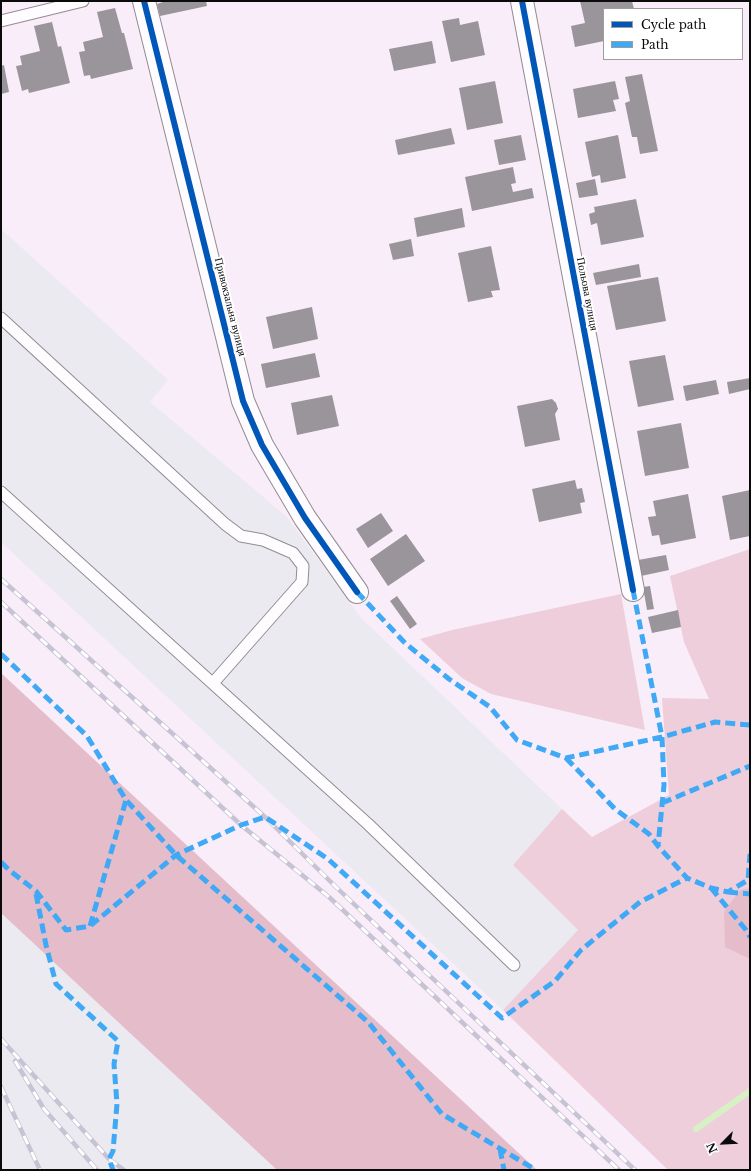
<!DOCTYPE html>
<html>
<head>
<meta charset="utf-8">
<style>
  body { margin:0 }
  #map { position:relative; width:751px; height:1171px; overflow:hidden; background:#f9edf9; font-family:"Libre Baskerville",serif }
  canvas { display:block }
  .frame { position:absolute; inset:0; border:2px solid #0a0a0a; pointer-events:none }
  .legend { position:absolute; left:603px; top:8px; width:140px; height:52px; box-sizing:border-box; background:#fff; border:1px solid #9d9d9d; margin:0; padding:5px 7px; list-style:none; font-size:12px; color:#0a0a0a }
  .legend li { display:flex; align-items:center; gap:8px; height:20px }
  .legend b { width:20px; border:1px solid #9d9d9d }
  .north { position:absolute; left:703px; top:1123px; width:40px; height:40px; -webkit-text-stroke:3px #fff; paint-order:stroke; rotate:246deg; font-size:11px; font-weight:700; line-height:16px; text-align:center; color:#0a0a0a }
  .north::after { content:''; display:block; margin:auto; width:14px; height:18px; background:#0a0a0a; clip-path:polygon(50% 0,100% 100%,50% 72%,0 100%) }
</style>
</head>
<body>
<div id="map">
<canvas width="751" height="1171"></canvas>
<div class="frame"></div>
<ul class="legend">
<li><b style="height:5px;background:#0057b8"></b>Cycle path</li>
<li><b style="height:5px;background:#3fa9f5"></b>Path</li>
</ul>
<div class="north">N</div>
</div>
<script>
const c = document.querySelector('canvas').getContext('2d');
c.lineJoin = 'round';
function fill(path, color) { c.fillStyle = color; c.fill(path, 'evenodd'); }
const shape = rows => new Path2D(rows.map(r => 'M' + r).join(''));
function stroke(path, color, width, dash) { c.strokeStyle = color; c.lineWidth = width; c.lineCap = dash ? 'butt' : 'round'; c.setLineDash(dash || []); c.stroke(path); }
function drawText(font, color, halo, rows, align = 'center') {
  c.font = font + ' "Libre Baskerville",serif'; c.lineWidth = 4; c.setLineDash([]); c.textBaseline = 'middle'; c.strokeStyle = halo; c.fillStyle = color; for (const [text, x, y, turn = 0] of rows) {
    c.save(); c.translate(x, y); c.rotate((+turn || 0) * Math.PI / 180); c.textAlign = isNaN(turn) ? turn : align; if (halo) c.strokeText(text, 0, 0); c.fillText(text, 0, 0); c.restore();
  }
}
const industrial = shape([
  [1,229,168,380,150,402,287,517,361,618,562,809,513,865,578,930,503,1010,1,542],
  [1,913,277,1170,1,1170]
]);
const green = shape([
  [750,549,750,1170,668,1170,503,1010,578,930,513,865,562,809,592,837,669,795,662,698,709,699,684,642,670,576],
  [621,594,645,730,491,694,462,678,420,639,452,630]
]);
const forest = shape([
  [1,673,537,1170,277,1170,1,913],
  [750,888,750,959,725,947,724,912,740,890]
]);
const stream = shape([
  [696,1129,750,1091]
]);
const building = shape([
  [166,1,206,1,207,6,160,16,157,4],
  [580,1,632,1,634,9,604,9,604,41,575,47,571,26,585,23],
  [115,8,122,33,124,33,133,69,91,79,90,75,84,76,79,52,85,51,83,42,103,37,97,12],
  [459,18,460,25,478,21,485,55,451,62,442,21],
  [52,22,58,47,61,46,70,83,29,93,28,89,22,91,16,66,22,65,20,56,40,51,34,26],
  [432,41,436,63,394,71,389,49],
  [4,65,9,92,1,94,1,66],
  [642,74,658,151,640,154,637,137,632,137,625,103,630,101,625,77],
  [495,81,503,123,467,130,459,88],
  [615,81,619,99,613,100,616,111,578,118,573,89],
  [451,128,455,144,398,155,395,140],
  [521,135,526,160,499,165,494,140],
  [618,135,626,178,601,183,600,175,592,177,585,142],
  [513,167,516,183,511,184,513,192,532,188,534,198,472,211,465,177],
  [595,179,598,195,579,198,576,183],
  [636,199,644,237,601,245,597,223,591,225,589,214,595,212,594,207],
  [462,208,465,227,417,237,414,218],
  [411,239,414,256,393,260,389,244],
  [491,246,500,290,491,291,493,297,468,302,458,253],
  [639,264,641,277,596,285,593,273],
  [658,277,666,321,616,330,607,286],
  [312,307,318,339,273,349,266,317],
  [315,353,320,377,266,388,261,364],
  [665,355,674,400,638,407,629,361],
  [750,378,750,389,729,394,727,382],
  [716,380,719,394,686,401,683,386],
  [332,395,339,426,297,435,291,403],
  [552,399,556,403,558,409,555,414,560,440,525,447,517,406],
  [681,423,689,468,645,476,637,431],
  [575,480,577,489,582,488,585,502,580,503,582,513,539,522,532,489],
  [750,490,750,536,730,540,722,496],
  [688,494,696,538,661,545,659,535,652,536,648,517,656,516,653,501],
  [381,513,393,531,368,548,356,529],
  [406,534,425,561,388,586,370,559],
  [666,555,669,570,641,576,638,560],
  [650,586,654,609,647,610,643,587],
  [397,596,417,624,410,629,390,601],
  [678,610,681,627,652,633,648,617]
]);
const lane = shape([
  [1,21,83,1],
  [1,318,225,524,241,536,263,540,293,553,303,566,302,582,213,683],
  [1,492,368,824,514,965]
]);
const street = shape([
  [144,1,243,401,262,445,305,518,357,592],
  [522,1,633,590]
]);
const rail = shape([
  [1,579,265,817,337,888,635,1170],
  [1,602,241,825,329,897,619,1170],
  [1,1039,109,1159,124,1170],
  [15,1061,44,1109,97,1170],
  [1,1087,40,1170]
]);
const quiet = shape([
  [633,590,662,737,664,785,658,846],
  [357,592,405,643,449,679,490,707,517,740,566,758,662,737,715,722,750,725],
  [1,654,87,736,126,800,176,855,368,1022,442,1114,536,1170],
  [566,758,615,809,649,834,658,846,687,878,711,888,728,892,748,880,750,854],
  [662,803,750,766],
  [1,862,9,870,36,891,66,930,90,926,176,855,241,825,265,817,328,859,502,1018,555,981,581,950,640,902,687,878],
  [711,888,746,930,750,937],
  [728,892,750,894],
  [36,894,46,945,56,984,118,1041,114,1064,117,1104,113,1151,109,1159,113,1170],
  [90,926,126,800],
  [500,1149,504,1170]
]);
const cycleway = shape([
  [144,1,243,401,262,445,305,518,357,592],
  [522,1,633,590]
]);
const streetNames = [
  ["Польова вулиця",587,294,79],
  ["Привокзальна вулиця",230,307,76]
];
fill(industrial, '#eaeaf0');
fill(green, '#eecedb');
fill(forest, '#e5bdca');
stroke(stream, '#d8f0c6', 6);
fill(building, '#9a949b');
stroke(lane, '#928c92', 13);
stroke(street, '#928c92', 24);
stroke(lane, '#fefcfe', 11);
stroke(street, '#fefcfe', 22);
stroke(rail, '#c8c3d4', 4.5);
stroke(rail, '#fff', 3, [9]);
stroke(quiet, '#3fa9f5', 5, [10, 5]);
stroke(cycleway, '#0057b8', 6);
drawText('11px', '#0a0a0a', '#fff', streetNames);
</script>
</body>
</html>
